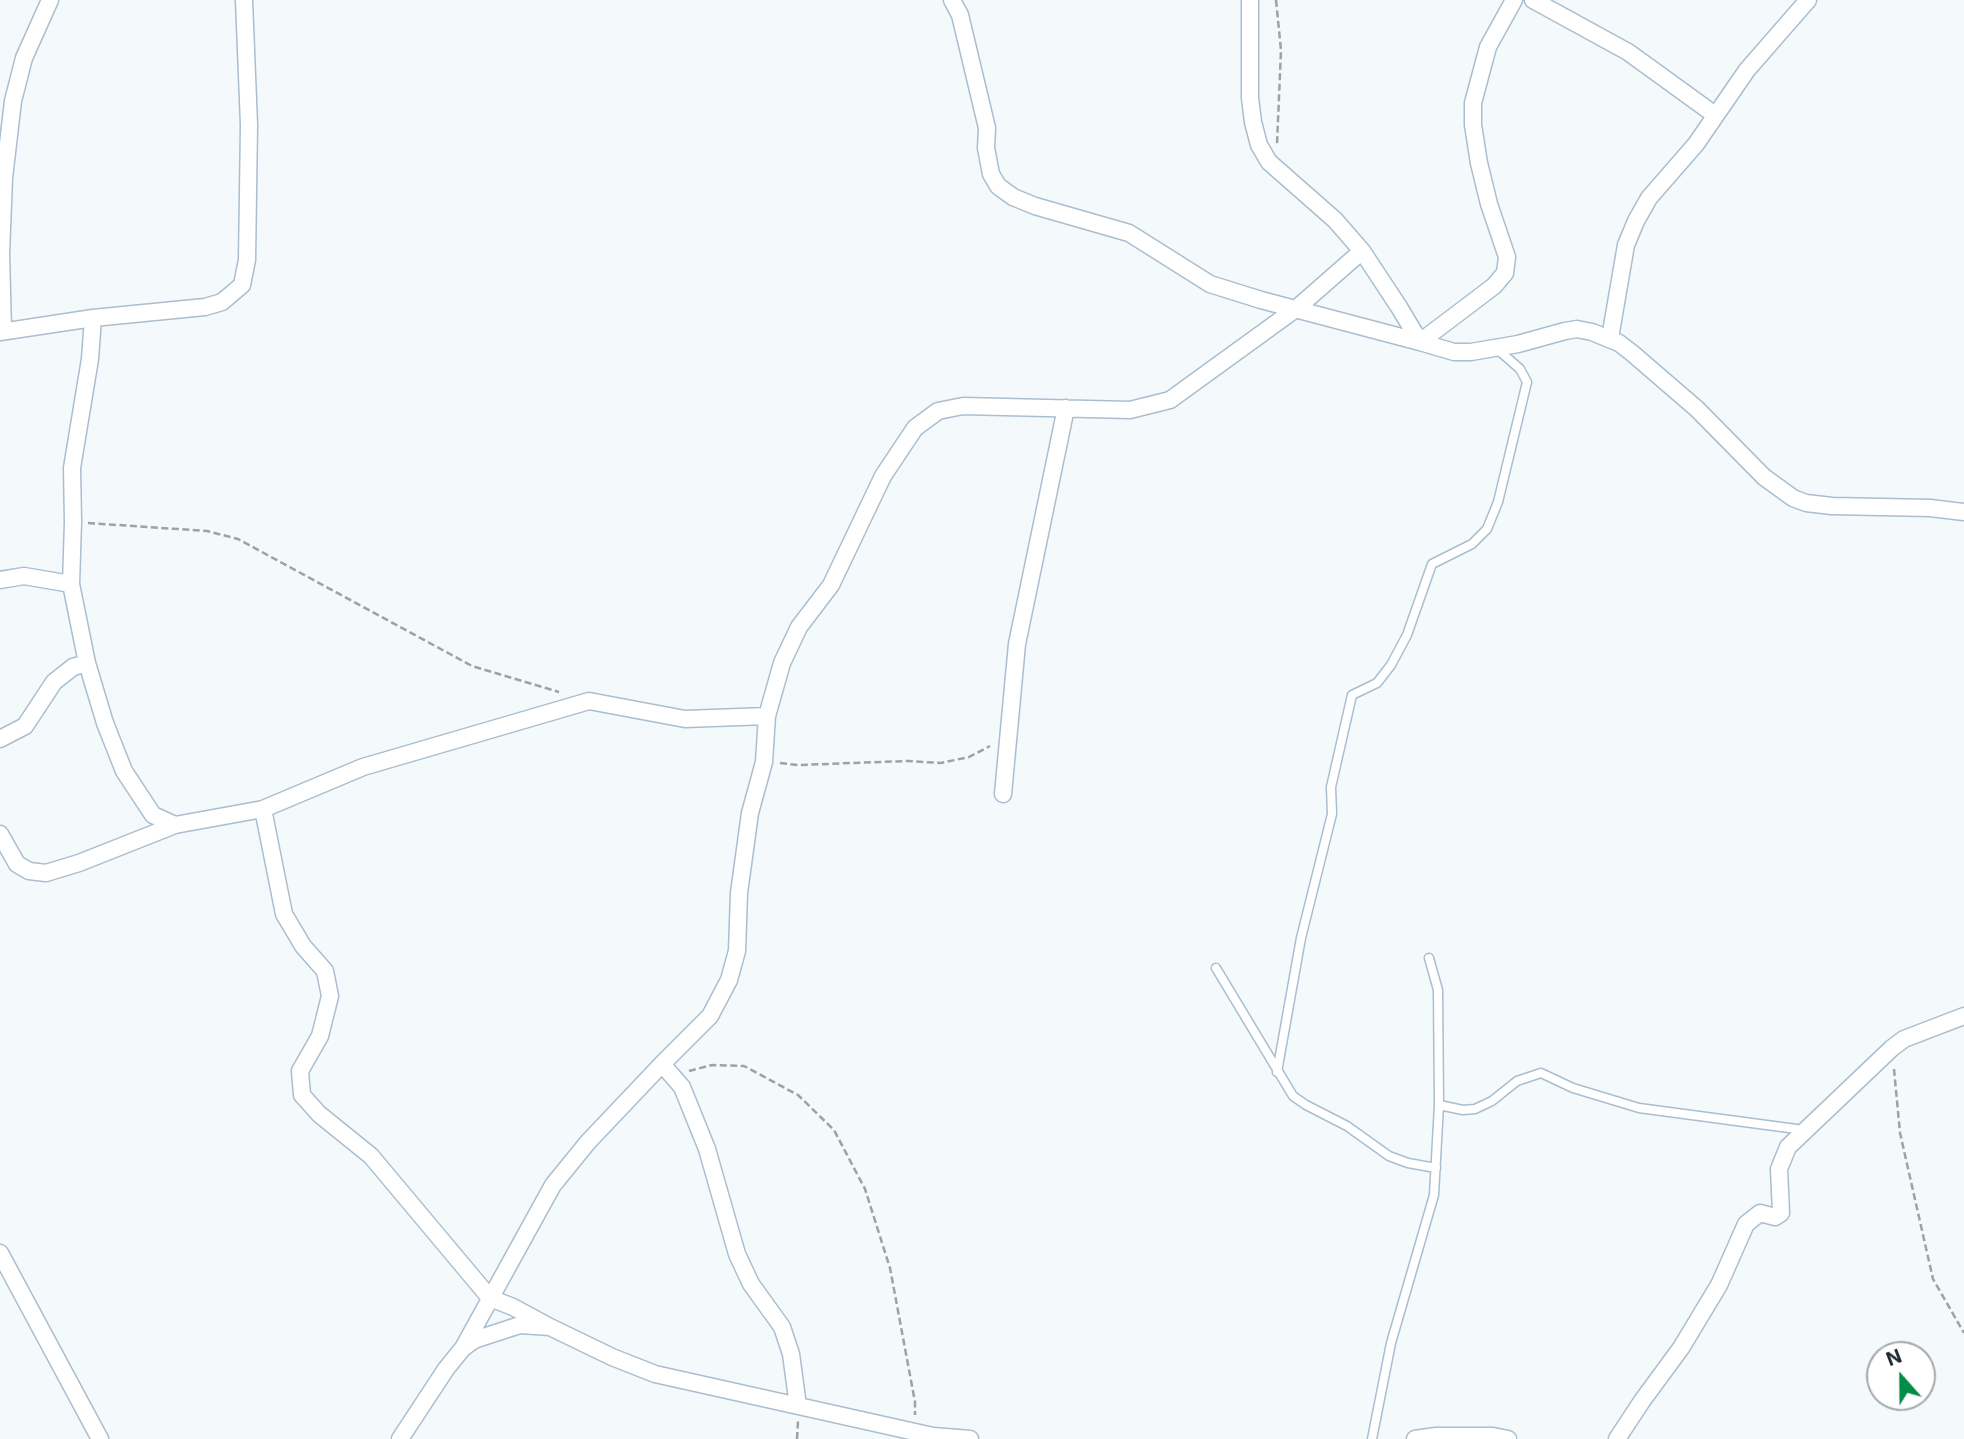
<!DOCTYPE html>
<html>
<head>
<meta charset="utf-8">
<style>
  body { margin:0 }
  #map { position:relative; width:1964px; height:1439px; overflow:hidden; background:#f4f9fc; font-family:Inter,sans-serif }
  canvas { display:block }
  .north { position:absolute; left:1866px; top:1341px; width:70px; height:70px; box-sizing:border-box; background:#fff; border:2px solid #a5a8ab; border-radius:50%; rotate:339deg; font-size:19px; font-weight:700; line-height:28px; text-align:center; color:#1e252c }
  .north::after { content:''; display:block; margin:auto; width:24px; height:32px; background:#028c49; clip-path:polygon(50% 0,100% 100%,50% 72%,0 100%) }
</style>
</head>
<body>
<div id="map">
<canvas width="1964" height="1439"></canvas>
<div class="north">N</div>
</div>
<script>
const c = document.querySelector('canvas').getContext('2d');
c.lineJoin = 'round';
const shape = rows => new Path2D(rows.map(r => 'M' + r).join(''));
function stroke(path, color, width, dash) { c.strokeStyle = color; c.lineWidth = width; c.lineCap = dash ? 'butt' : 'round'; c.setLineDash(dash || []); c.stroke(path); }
const path = shape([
  [1276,0,1281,50,1277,144],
  [88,523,207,531,238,539,472,666,559,692],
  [780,763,798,765,908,761,941,763,969,757,990,746],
  [1894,1069,1900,1133,1933,1279,1964,1333],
  [689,1071,712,1065,744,1066,798,1095,834,1130,865,1189,890,1268,915,1402,915,1415],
  [797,1439,798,1421]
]);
const service = shape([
  [1216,968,1293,1096,1306,1105,1347,1126,1389,1156,1408,1163,1436,1168],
  [1277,1072,1301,938,1332,814,1331,787,1352,695,1377,683,1391,665,1407,635,1432,564,1472,544,1487,529,1498,502,1527,382,1520,369,1496,348],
  [1439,1105,1463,1110,1475,1109,1492,1101,1517,1081,1541,1073,1573,1088,1639,1108,1804,1130],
  [1372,1439,1391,1343,1434,1195,1439,1105,1438,990,1429,958]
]);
const minor = shape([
  [952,0,960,15,987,128,986,148,991,174,998,186,1013,197,1035,206,1129,233,1210,284,1261,300,1420,342,1494,286,1505,273,1507,257,1489,204,1479,163,1473,125,1473,103,1488,47,1514,0],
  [1250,0,1250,98,1253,122,1259,145,1269,162,1335,220,1362,251,1399,307,1420,342,1454,352,1471,352,1518,344,1565,331,1577,329,1592,332,1619,343,1632,353,1697,409,1764,477,1793,498,1806,503,1832,506,1930,508,1964,512],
  [1533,0,1628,52,1715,115],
  [93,318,90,359,72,468,73,522,71,584,87,663,105,723,124,771,153,815,175,825,263,809,363,767,589,701,685,719,767,716],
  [3,331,1,254,4,178,13,101,24,58,50,0],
  [0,332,93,318,205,307,222,302,242,285,247,260,249,125,244,0],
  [1610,338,1626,245,1636,221,1649,198,1696,144,1747,70,1808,0],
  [0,580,24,576,71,584],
  [0,739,25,726,54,682,73,667,87,663],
  [1003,794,1017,644,1066,408],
  [263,809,284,914,303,946,325,971,330,996,320,1036,300,1071,302,1095,319,1114,371,1156,490,1298,513,1307,550,1327],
  [0,834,17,864,29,871,46,873,79,863,175,825],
  [662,1064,682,1087,707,1149,737,1254,751,1284,782,1327,791,1354,798,1406],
  [0,1253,100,1439],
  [463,1348,553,1185,588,1142,662,1064,710,1016,729,980,737,951,739,893,750,813,764,762,767,716,782,663,799,627,831,585,883,476,915,428,938,411,963,406,1130,410,1170,400,1297,308,1362,251],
  [400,1439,446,1369,463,1348,474,1340,520,1325,550,1327,612,1357,655,1374,933,1436,970,1439],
  [1415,1439,1436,1436,1493,1436,1508,1439],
  [1617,1439,1642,1401,1681,1348,1719,1285,1746,1224,1760,1213,1775,1217,1781,1213,1779,1169,1788,1147,1892,1048,1904,1039,1964,1016]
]);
stroke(service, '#aabecf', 11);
stroke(minor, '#aabecf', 19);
stroke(path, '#9ca2a6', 2.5, [7, 3.5]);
stroke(service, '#fff', 8);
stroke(minor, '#fff', 16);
</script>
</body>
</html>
